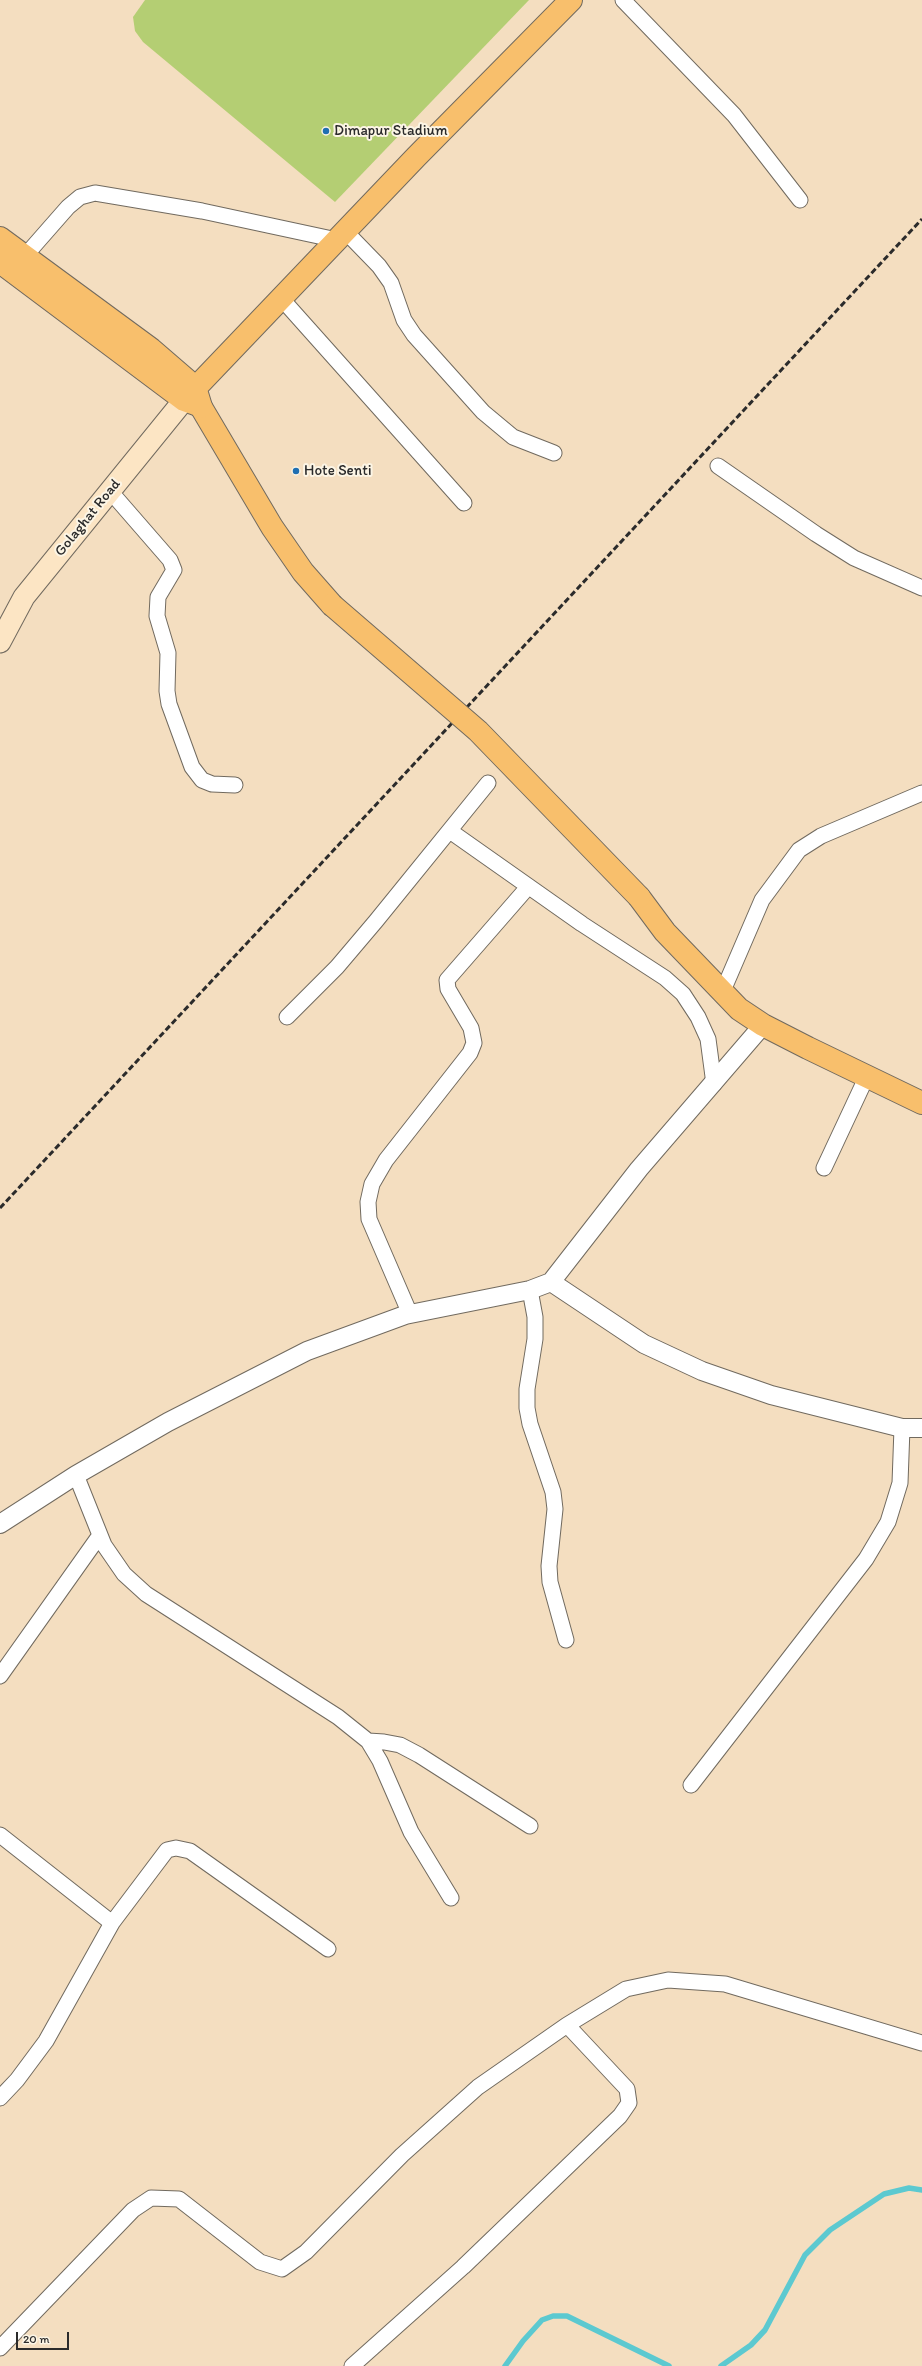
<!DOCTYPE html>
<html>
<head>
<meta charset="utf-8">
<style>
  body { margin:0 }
  #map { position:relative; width:922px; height:2366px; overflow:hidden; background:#f4dec0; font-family:Itim,sans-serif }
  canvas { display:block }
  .scale { position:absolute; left:16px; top:2332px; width:53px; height:18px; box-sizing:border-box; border:2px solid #2b2b2b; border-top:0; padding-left:5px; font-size:12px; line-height:14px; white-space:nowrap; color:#2b2b2b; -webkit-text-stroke:3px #fcf5e5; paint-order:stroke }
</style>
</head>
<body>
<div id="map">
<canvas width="922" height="2366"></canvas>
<div class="scale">20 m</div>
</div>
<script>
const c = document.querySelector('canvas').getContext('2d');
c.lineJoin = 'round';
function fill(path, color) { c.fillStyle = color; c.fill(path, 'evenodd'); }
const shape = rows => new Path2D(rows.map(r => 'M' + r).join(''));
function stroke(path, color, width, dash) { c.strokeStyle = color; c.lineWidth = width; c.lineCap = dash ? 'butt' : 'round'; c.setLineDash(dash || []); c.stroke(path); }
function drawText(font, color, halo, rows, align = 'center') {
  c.font = font + ' Itim,sans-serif'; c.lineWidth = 4; c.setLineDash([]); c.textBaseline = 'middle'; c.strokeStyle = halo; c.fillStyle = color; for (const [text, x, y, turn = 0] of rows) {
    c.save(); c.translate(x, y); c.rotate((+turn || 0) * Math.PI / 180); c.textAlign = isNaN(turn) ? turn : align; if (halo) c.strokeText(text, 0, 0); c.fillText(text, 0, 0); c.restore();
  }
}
const green = shape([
  [145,0,529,0,335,202,143,42,135,31,133,17]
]);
const stream = shape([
  [505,2366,523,2341,542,2320,553,2316,567,2316,669,2366],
  [721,2366,751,2345,765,2330,805,2255,830,2230,884,2194,909,2188,922,2190]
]);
const minor = shape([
  [623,0,734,115,800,200],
  [345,231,379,266,391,283,404,320,414,335,483,412,513,437,554,453],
  [25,256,68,207,80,197,95,193,202,211,337,240],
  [281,298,464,503],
  [718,466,816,534,854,558,922,588],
  [110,491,170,560,174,570,158,597,157,616,168,653,167,691,169,704,192,767,202,780,212,784,235,785],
  [450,831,582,924,665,978,683,994,698,1017,708,1039,714,1084],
  [722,993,762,900,799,850,821,836,922,793],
  [287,1017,337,967,376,921,488,783],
  [824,1168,867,1076],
  [530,1290,535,1317,535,1339,527,1389,527,1408,530,1424,553,1492,555,1509,549,1566,550,1582,566,1640],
  [410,1314,369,1219,368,1202,372,1184,386,1160,470,1053,474,1043,471,1028,448,989,447,980,528,887],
  [76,1475,104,1545,124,1574,146,1594,338,1717,368,1741,380,1761,411,1832,451,1898],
  [0,1676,100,1535],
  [368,1741,384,1742,400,1745,419,1755,530,1826],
  [691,1785,866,1559,888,1522,900,1483,902,1428],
  [0,1835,112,1923],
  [0,2098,17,2080,46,2041,112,1923,167,1850,176,1848,190,1851,328,1949],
  [0,2348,133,2210,151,2198,179,2199,260,2262,282,2269,306,2252,402,2155,478,2087,567,2025,626,1989,668,1980,725,1984,922,2043],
  [352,2366,463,2267,620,2116,629,2103,627,2089,567,2025]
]);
const tertiary = shape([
  [551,1282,644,1344,702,1371,771,1395,902,1428,922,1428],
  [0,1524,76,1475,168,1422,307,1351,405,1315,530,1290,551,1282,639,1169,763,1025]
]);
const secondary = shape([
  [0,642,24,597,184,400]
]);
const primary = shape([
  [201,407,272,527,303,572,332,605],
  [639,897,665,932,739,1009,763,1025,808,1048,922,1103]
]);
const trunk = shape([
  [0,238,151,349,195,387,201,407],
  [0,262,184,400,198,405],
  [184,400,416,157,571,0]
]);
const rail = shape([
  [0,1208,922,219]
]);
const primaryBridge = shape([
  [332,605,478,731,639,897]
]);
const markers = [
  [326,131,4,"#1f6fb2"],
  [296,471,4,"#1f6fb2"]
];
const poiNames = [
  ["Dimapur Stadium",334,131],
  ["Hote Senti",304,471]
];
const streetNames = [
  ["Golaghat Road",88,518,-51]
];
fill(green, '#b4ce73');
stroke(stream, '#5cc9d0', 5.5);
stroke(minor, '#716a5f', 17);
stroke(tertiary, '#716a5f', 20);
stroke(secondary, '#716a5f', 23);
stroke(primary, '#716a5f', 24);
stroke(trunk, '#716a5f', 24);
stroke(minor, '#fff', 15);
stroke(tertiary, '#fff', 18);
stroke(secondary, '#fce5c4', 21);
stroke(primary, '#f8bf6c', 22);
stroke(trunk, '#f8bf6c', 22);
stroke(rail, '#2b2b2b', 3, [6, 3]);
stroke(primaryBridge, '#716a5f', 24, []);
stroke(primaryBridge, '#f8bf6c', 22);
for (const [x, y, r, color] of markers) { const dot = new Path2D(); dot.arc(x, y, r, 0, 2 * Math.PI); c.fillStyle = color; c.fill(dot); stroke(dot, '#fcf5e5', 1.5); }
drawText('15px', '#2b2b2b', '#fcf5e5', poiNames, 'left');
drawText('15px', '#2b2b2b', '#fcf5e5', streetNames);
</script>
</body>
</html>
